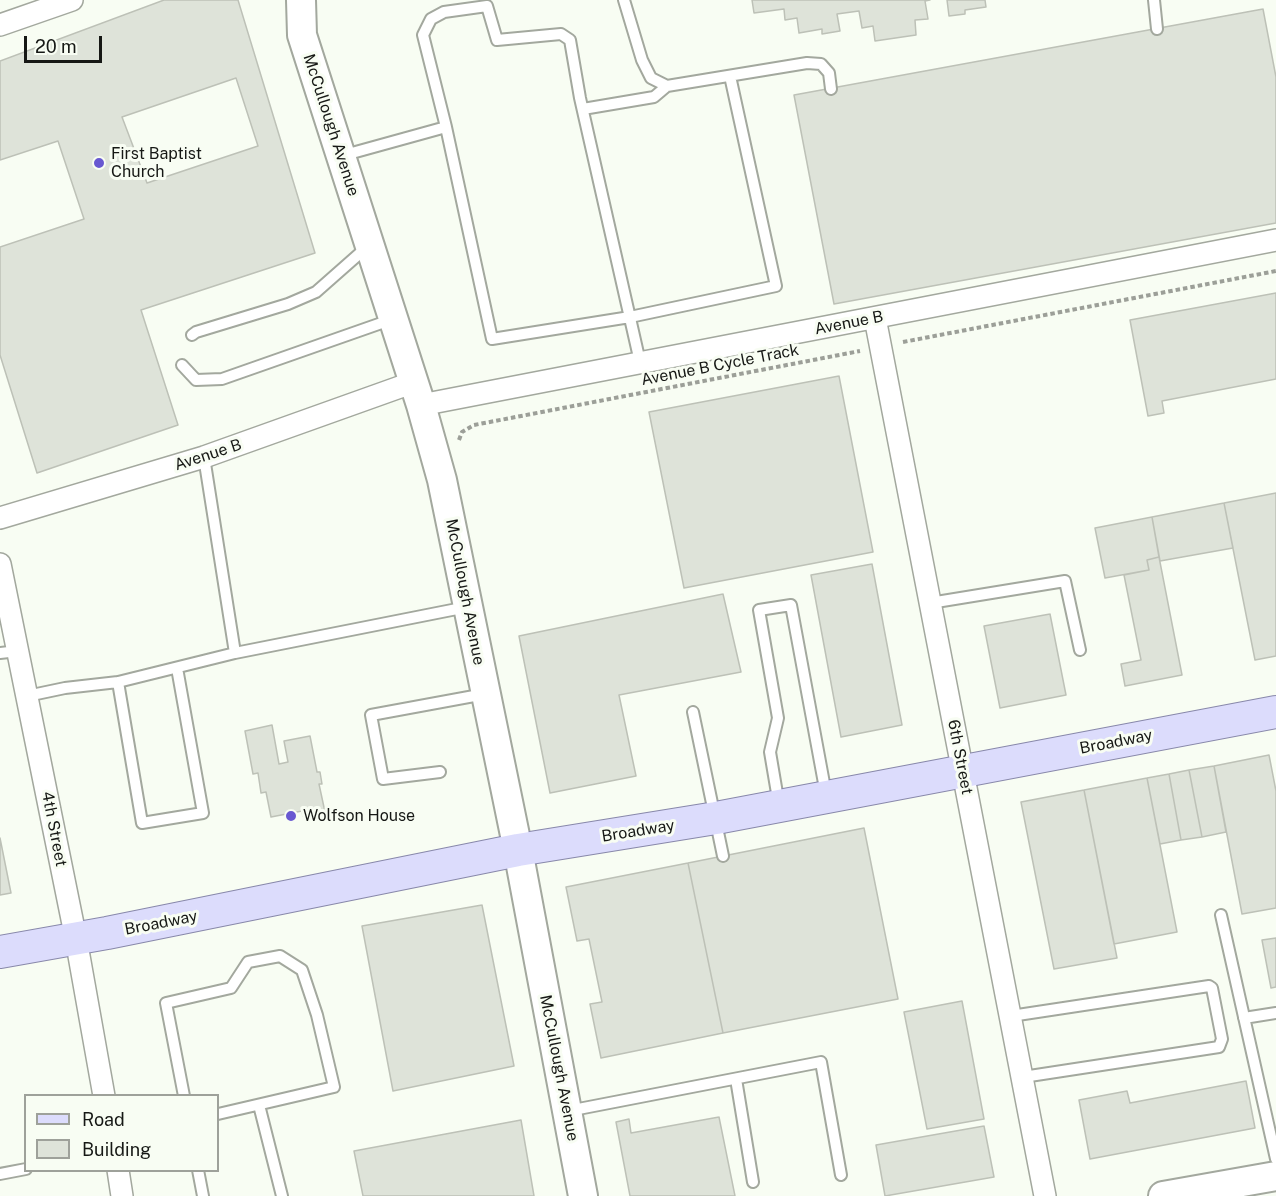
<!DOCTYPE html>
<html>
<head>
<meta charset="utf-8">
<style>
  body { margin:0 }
  #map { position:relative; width:1276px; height:1196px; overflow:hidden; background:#f8fdf3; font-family:"Public Sans",sans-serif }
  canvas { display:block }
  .legend { position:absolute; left:24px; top:1094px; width:195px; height:78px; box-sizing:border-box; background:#f8fdf3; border:2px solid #9ea19a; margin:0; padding:8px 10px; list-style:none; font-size:18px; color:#161815 }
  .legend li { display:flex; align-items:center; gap:12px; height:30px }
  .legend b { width:30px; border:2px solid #9ea19a }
  .scale { position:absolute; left:24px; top:36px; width:78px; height:27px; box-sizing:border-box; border:3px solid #161815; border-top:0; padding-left:8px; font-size:18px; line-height:21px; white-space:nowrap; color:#161815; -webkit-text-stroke:4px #f8fdf3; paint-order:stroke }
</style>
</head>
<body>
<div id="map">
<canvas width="1276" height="1196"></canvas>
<ul class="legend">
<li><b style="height:8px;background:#dcdcfc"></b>Road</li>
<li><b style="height:16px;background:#dee3d9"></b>Building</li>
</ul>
<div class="scale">20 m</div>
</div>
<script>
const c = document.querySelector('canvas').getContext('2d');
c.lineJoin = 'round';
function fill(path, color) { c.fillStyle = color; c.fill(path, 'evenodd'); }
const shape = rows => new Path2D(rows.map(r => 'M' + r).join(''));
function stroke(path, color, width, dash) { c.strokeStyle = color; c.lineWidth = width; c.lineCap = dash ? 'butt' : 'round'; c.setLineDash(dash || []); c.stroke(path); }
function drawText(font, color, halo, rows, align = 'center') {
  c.font = font + ' "Public Sans",sans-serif'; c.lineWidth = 6; c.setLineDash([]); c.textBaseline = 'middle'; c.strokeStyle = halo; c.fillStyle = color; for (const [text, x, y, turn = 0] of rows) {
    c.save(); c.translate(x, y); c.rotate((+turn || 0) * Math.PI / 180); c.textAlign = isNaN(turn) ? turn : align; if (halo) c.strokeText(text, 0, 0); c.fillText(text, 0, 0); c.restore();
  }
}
const building = shape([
  [164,0,238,0,315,253,141,310,178,425,37,473,0,355,0,247,84,219,58,141,0,160,0,61,164,0],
  [236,78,258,146,147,183,122,117,236,78],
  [752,0,930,0,925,1,928,19,915,20,916,35,875,41,873,26,862,28,859,11,837,14,840,31,822,34,822,29,799,33,797,18,785,20,784,9,754,13,752,0],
  [947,0,985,0,986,7,965,10,965,14,949,16,947,0],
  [1263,9,1276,77,1276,223,834,304,794,95,1263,9],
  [1276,293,1276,379,1162,401,1164,413,1148,416,1130,320,1276,293],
  [839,376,873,552,684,588,649,412,839,376],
  [1276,493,1276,656,1255,660,1224,503,1276,493],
  [1224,503,1233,548,1160,561,1152,517,1224,503],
  [1152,517,1159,557,1147,560,1149,570,1105,578,1095,528,1152,517],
  [1159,557,1182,675,1125,686,1121,664,1141,660,1124,575,1149,570,1147,560,1159,557],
  [872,564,902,725,841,737,811,575,872,564],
  [723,594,741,672,619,695,636,776,550,793,519,636,723,594],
  [1050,614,1066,695,1000,708,984,626,1050,614],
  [272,725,279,764,288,762,284,741,310,736,317,772,320,772,322,784,319,784,325,812,303,816,302,811,271,817,266,792,261,793,258,773,253,774,245,731,272,725],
  [1269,755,1276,791,1276,908,1242,914,1214,766,1269,755],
  [1214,766,1226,832,1202,837,1189,770,1214,766],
  [1189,770,1202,837,1181,840,1169,774,1189,770],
  [1169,774,1181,840,1160,844,1147,778,1169,774],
  [1147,778,1177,932,1114,944,1084,790,1147,778],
  [1084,790,1117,958,1054,969,1021,802,1084,790],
  [864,828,898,999,723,1033,688,863,864,828],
  [0,838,11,893,0,895,0,838],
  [688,863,723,1033,601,1058,590,1004,602,1002,589,939,577,941,566,887,688,863],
  [482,905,514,1066,393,1091,362,926,482,905],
  [1276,938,1276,987,1271,988,1262,940,1276,938],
  [962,1001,984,1119,927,1129,904,1012,962,1001],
  [1246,1081,1255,1128,1090,1159,1079,1100,1127,1091,1130,1103,1246,1081],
  [719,1117,735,1196,630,1196,616,1122,629,1119,631,1133,719,1117],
  [521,1120,534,1196,363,1196,354,1151,521,1120],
  [984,1126,994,1177,885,1196,876,1145,984,1126]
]);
const path = shape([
  [903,342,1276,271],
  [459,440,462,432,474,425,860,351]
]);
const lane = shape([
  [624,0,642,60,651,78,667,86,807,63,821,64,829,73,831,89],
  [1154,0,1157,29],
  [583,109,654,97,667,86],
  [446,127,492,339,630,317,776,286,730,76],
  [341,156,446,127,423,35,431,19,444,12,487,6,497,40,561,34,570,40,580,98,640,362],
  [192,335,196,332,288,304,316,292,367,247],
  [182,365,196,380,222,379,393,319],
  [204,457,235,653],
  [930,603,1065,581,1080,650],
  [0,653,18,651],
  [118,682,142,823,203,813,177,668],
  [27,696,65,688,118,682,235,653,467,607],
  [693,712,723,856],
  [440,772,383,779,371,715,485,694],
  [779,805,770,752,778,718,759,610,791,605,826,794],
  [1221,915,1276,1159],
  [1011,1016,1209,986,1212,988,1222,1039,1219,1047,1023,1077],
  [1244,1018,1276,1013],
  [736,1079,753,1182],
  [184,1096,166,1003,231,988,248,962,280,956,302,970,317,1015,334,1087,218,1114],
  [259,1105,282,1196],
  [568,1111,821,1062,841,1175],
  [198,1170,203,1196],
  [0,1174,26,1169]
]);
const street = shape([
  [0,25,72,0],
  [875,318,1045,1196],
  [421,405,1276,240],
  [0,518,204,457,414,382],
  [0,564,76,939,104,1096],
  [118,1170,122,1196]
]);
const secondary = shape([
  [301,0,302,35,421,405,442,480,518,850,583,1196],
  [1163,1196,1276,1176]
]);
const primary = shape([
  [0,952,107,933,518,850,716,818,1276,712]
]);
const markers = [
  [99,163,6,"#6858d1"],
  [291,816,6,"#6858d1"]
];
const streetNames = [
  ["McCullough Avenue",331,125,72],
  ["Avenue B",849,323,-11],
  ["Avenue B Cycle Track",720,365,-11],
  ["Avenue B",208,455,-18],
  ["McCullough Avenue",465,592,79],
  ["Broadway",1116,742,-11],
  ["6th Street",960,757,79],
  ["4th Street",54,829,79],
  ["Broadway",638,831,-9],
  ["Broadway",161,923,-11],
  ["McCullough Avenue",559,1068,79]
];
const poiNames = [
  ["First Baptist",111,154],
  ["Church",111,172],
  ["Wolfson House",303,816]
];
fill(building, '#dee3d9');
stroke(building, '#bdc1b7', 1.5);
stroke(lane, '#a3a89e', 14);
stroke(street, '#a3a89e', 24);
stroke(secondary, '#a3a89e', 32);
stroke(primary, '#88a', 34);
stroke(path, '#9c9f98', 4, [4.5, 3]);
stroke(lane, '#fff', 10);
stroke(street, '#fff', 21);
stroke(secondary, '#fff', 28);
stroke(primary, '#dcdcfc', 32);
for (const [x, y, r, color] of markers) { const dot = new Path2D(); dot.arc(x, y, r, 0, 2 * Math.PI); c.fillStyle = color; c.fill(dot); stroke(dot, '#f8fdf3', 2); }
drawText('16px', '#161815', '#f8fdf3', streetNames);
drawText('16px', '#161815', '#f8fdf3', poiNames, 'left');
</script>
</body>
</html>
